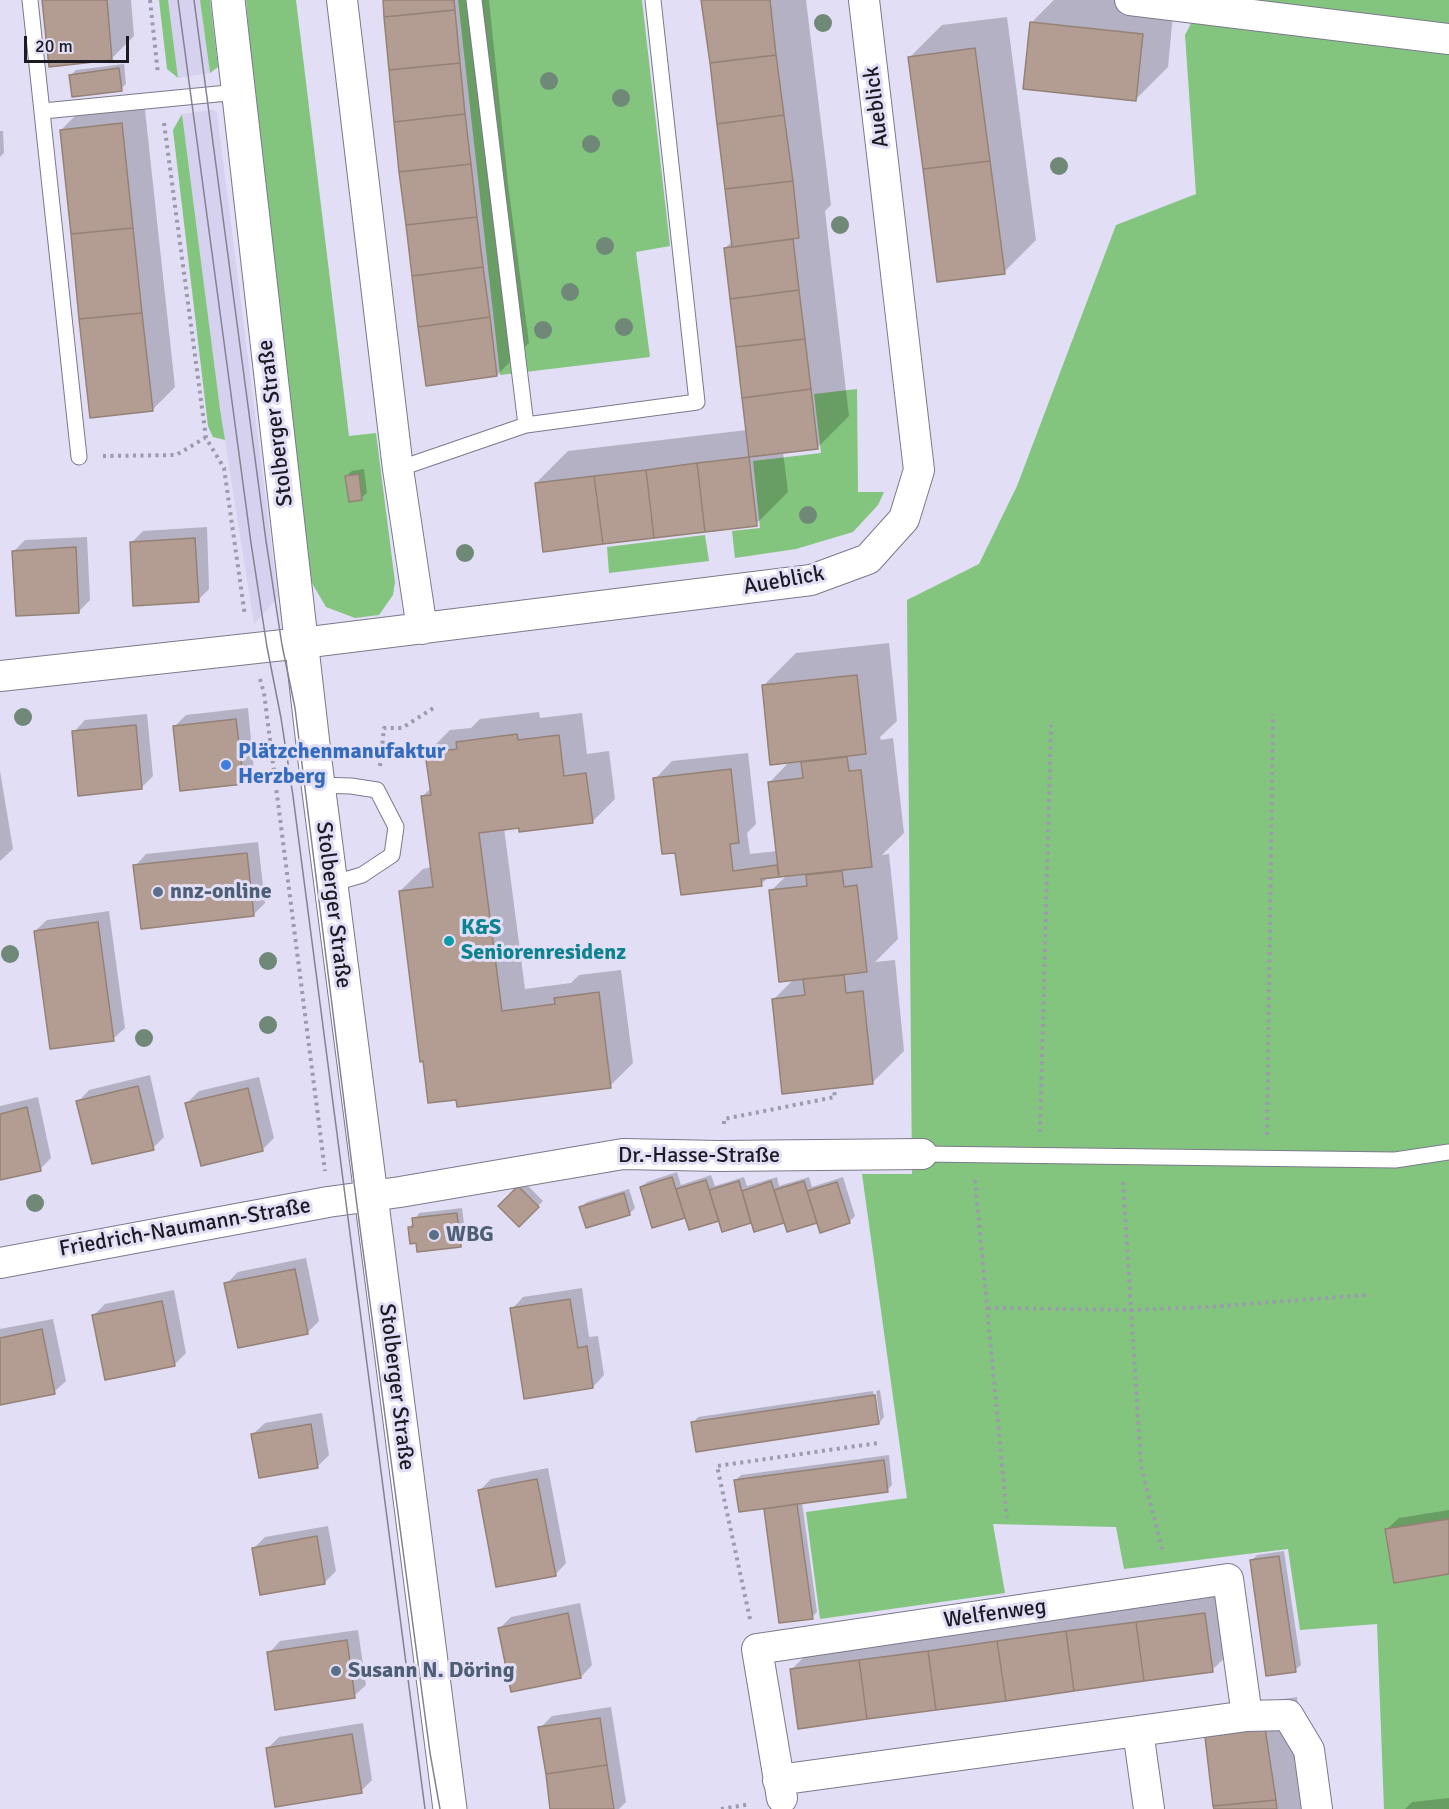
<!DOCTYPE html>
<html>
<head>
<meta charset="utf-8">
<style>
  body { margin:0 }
  #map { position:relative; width:1449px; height:1809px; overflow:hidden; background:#e1def5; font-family:Signika,sans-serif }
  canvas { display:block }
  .scale { position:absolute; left:24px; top:36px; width:105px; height:27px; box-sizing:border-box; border:3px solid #1c1b23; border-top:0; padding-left:8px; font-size:18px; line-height:21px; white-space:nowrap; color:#1c1b23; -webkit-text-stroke:4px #e1def5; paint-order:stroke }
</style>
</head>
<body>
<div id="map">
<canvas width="1449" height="1809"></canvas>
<div class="scale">20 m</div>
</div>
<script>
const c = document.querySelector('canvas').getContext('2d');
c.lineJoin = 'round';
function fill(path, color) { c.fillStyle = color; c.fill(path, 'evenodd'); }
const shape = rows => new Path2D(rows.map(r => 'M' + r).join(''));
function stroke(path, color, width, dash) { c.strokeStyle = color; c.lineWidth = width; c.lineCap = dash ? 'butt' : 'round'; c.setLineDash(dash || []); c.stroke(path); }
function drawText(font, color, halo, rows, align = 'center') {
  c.font = font + ' Signika,sans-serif'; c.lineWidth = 6; c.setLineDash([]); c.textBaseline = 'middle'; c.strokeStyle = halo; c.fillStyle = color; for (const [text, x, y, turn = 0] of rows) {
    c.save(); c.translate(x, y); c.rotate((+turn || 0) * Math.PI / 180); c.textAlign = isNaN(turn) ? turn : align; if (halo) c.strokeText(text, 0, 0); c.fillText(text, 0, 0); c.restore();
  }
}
const built = shape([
  [168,0,200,0,210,73,178,78],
  [213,110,217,113,278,597,254,624,220,409,182,114]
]);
const green = shape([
  [159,0,168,0,178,78,167,69],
  [200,0,210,0,218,67,210,73],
  [246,0,296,0,349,436,376,433,395,582,393,595,379,615,355,618,326,607,306,573,256,118],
  [458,0,642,0,670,246,636,252,650,357,500,375],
  [1203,0,1449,0,1449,1809,1384,1809,1377,1624,1300,1630,1288,1549,1124,1569,1116,1527,993,1524,1005,1593,820,1619,806,1512,907,1498,862,1174,912,1174,907,600,979,564,1017,486,1116,225,1196,194,1185,35],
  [182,114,220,409,225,440,213,437,208,426,173,130],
  [857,389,858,492,884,492,878,505,853,532,796,549,735,558,732,531,760,528,753,461,821,453,814,394],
  [705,535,709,561,609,573,607,547]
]);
const shadow = shape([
  [43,0,131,0,134,36,111,59],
  [384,0,489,0,508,184,529,343,497,375],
  [703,0,806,0,831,205,825,211,849,416,817,448,783,452,788,492,756,524,536,483,568,451,747,430,725,248,733,241],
  [1054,0,1151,0,1174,3,1168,67,1136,99,1031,23],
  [1007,17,1036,240,1004,272,910,57,942,25],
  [124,64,126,84,121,89,71,75,76,70],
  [144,101,175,387,152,410,61,130,84,107],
  [0,131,3,131,4,153,0,157],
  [364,469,367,493,361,498,346,476,352,471],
  [207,527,209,589,198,600,132,542,143,531],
  [87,537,90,600,79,611,13,552,25,540],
  [889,643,897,721,880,737,881,740,893,738,904,833,882,855,889,854,898,939,875,962,895,960,904,1051,872,1083,773,1000,794,979,771,891,787,875,769,877,761,884,676,851,655,779,672,761,748,753,756,824,747,833,750,854,777,851,770,782,790,761,764,685,796,653],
  [248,708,254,771,243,782,174,727,186,715],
  [539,712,540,718,582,713,587,754,609,751,615,799,592,822,504,828,525,989,571,983,579,975,621,970,633,1063,610,1086,458,1105,400,891,423,869,432,867,423,796,431,788,427,753,450,730,471,728,480,719],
  [147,714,153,776,141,788,74,732,85,720],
  [0,771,13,849,0,861],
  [258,842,265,903,253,915,135,866,146,854],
  [109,911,125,1028,113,1039,35,931,47,920],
  [150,1075,164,1137,153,1148,78,1102,89,1090],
  [259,1077,274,1138,262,1150,187,1103,199,1091],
  [38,1097,51,1158,40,1169,0,1179,0,1106],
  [677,1172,681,1185,711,1175,715,1186,744,1177,747,1186,777,1177,779,1186,809,1177,812,1187,843,1177,855,1216,849,1222,785,1221,755,1230,752,1221,723,1230,720,1219,686,1216,653,1226,641,1187,647,1182],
  [524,1182,543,1201,519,1225,500,1206],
  [629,1189,635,1208,630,1213,587,1226,581,1207,587,1202],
  [462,1208,466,1240,461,1246,417,1241,410,1227,419,1213],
  [306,1258,319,1321,307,1333,226,1284,238,1272],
  [582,1288,589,1337,598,1336,604,1375,593,1387,512,1309,523,1297],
  [174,1290,186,1353,175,1364,106,1378,94,1315,105,1304],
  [53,1319,66,1381,54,1392,0,1403,0,1329],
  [880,1390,884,1417,879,1423,693,1423,698,1417,873,1391,877,1420,880,1420,876,1391],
  [322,1413,329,1455,318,1466,253,1434,265,1423],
  [889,1455,892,1485,887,1490,802,1502,817,1612,812,1617,781,1621,765,1507,735,1481,741,1475],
  [548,1468,566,1563,555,1575,479,1491,491,1479],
  [1449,1510,1449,1573,1387,1529,1399,1518],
  [328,1526,336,1571,324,1583,254,1548,265,1537],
  [1284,1551,1301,1665,1295,1670,1251,1561,1257,1555],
  [1227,1591,1235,1648,1212,1670,791,1670,814,1647],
  [580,1603,592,1665,581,1677,500,1628,511,1617],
  [358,1630,366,1685,354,1696,269,1653,280,1641],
  [1297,1697,1311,1809,1215,1809,1207,1738,1239,1706],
  [611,1707,626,1802,619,1809,552,1809,540,1728,552,1716],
  [363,1723,372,1780,361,1791,268,1748,279,1737],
  [1449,1798,1449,1809,1405,1809,1412,1802]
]);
const building = shape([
  [42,0,107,0,112,60,49,67,42,0],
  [383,0,454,0,455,10,384,17,383,0],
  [701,0,770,0,776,55,710,63,701,0],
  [455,10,460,63,389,70,384,17,455,10],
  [1030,22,1143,34,1136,101,1023,89,1030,22],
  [975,48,990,161,923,169,908,57,975,48],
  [776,55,784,115,717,124,710,63,776,55],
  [460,63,465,114,394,122,389,70,460,63],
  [119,68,122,91,72,97,69,75,119,68],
  [465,114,471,164,399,172,394,122,465,114],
  [784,115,793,181,725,189,717,124,784,115],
  [122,123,133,228,71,234,60,130,122,123],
  [990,161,1005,274,937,282,923,169,990,161],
  [471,164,477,217,406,225,399,172,471,164],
  [793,181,799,238,732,247,725,189,793,181],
  [477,217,483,267,412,276,406,225,477,217],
  [133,228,142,313,79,319,71,234,133,228],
  [793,239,799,290,730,299,724,248,793,239],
  [483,267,490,317,418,327,412,276,483,267],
  [799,290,805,339,736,347,730,299,799,290],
  [142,313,153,411,90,418,79,319,142,313],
  [490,317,497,376,426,386,418,327,490,317],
  [805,339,811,389,742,398,736,347,805,339],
  [811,389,818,449,749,457,742,398,811,389],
  [749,457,757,526,705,532,697,463,749,457],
  [697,463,705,532,654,538,646,470,697,463],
  [646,470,654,538,603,544,594,476,646,470],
  [359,474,362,500,349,502,345,476,359,474],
  [594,476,603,544,543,552,535,483,594,476],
  [195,538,199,602,133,606,130,542,195,538],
  [76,547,79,613,16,616,12,551,76,547],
  [857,675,866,754,770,765,762,685,857,675],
  [236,719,244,784,180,791,173,726,236,719],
  [136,725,142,789,78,796,72,731,136,725],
  [517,734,518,740,559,735,564,776,586,773,593,823,519,832,519,828,479,833,502,1011,555,1004,554,998,599,992,611,1088,457,1107,456,1100,428,1103,423,1061,420,1062,399,891,433,887,421,796,431,795,425,753,457,749,456,742,517,734],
  [847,757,849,771,861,770,872,867,779,877,768,782,803,778,801,762,847,757],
  [731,769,739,843,730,844,733,871,777,865,779,877,761,879,762,886,681,895,675,853,662,854,653,778,731,769],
  [247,853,254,916,141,929,133,865,247,853],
  [842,871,844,887,857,885,867,972,779,982,769,890,807,886,806,875,842,871],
  [98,922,114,1041,50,1049,34,931,98,922],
  [844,975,846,993,863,991,873,1084,782,1094,772,999,805,995,803,979,844,975],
  [138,1086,154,1150,92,1164,76,1101,138,1086],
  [248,1088,263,1151,201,1166,185,1103,248,1088],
  [27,1107,41,1171,0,1180,0,1114,27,1107],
  [672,1177,685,1218,652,1228,640,1187,672,1177],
  [706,1180,719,1221,689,1230,676,1189,706,1180],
  [739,1181,751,1223,722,1232,709,1190,739,1181],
  [771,1181,784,1223,754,1232,742,1191,771,1181],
  [804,1181,817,1223,787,1232,774,1190,804,1181],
  [837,1182,850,1223,820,1233,807,1191,837,1182],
  [518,1186,539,1207,519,1227,498,1206,518,1186],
  [624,1193,630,1215,586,1228,579,1207,624,1193],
  [457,1213,461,1247,417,1252,416,1243,410,1244,408,1227,413,1227,412,1218,457,1213],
  [295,1269,308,1334,238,1348,224,1283,295,1269],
  [570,1299,578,1348,587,1346,593,1388,524,1399,510,1308,570,1299],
  [162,1301,175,1366,105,1380,92,1315,162,1301],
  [42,1329,55,1394,0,1405,0,1338,42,1329],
  [875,1395,879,1424,696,1452,691,1422,875,1395],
  [311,1424,318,1468,259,1478,251,1434,311,1424],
  [884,1460,888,1492,739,1512,734,1480,884,1460],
  [537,1479,556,1576,496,1587,478,1490,537,1479],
  [797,1504,813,1619,779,1623,764,1509,797,1504],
  [1449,1519,1449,1574,1394,1583,1385,1529,1449,1519],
  [317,1536,325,1584,260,1595,252,1548,317,1536],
  [1279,1556,1296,1672,1266,1676,1250,1560,1279,1556],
  [568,1613,581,1678,511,1692,498,1628,568,1613],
  [1205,1613,1213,1672,1144,1681,1136,1622,1205,1613],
  [1136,1622,1144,1681,1074,1691,1066,1631,1136,1622],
  [1066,1631,1074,1691,1006,1701,997,1641,1066,1631],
  [347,1640,355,1698,275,1710,267,1652,347,1640],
  [997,1641,1006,1701,936,1710,928,1651,997,1641],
  [928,1651,936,1710,867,1719,859,1660,928,1651],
  [859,1660,867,1719,798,1729,790,1669,859,1660],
  [600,1718,607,1765,546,1774,538,1727,600,1718],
  [1265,1728,1276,1800,1213,1806,1205,1737,1265,1728],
  [352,1734,362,1793,275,1807,266,1748,352,1734],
  [607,1765,614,1809,550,1809,546,1774,607,1765],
  [1276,1800,1277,1809,1214,1809,1213,1806,1276,1800]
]);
const path = shape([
  [150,0,158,74],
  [164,123,206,438,224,468,245,616],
  [103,456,176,455,205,438],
  [260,679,264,693,325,1171],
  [380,766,384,728,402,728,435,707],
  [724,1124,724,1119,835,1097,834,1090],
  [1040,1132,1051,725],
  [1267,1135,1273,714],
  [975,1180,1007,1518],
  [1123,1182,1141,1466,1163,1553],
  [988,1308,1132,1310,1207,1307,1367,1295],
  [750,1619,717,1466,878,1443],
  [721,1809,750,1804]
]);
const lane = shape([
  [30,0,79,457],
  [474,0,526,425],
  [43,111,238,92],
  [398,469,526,425,697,402,653,0],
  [318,785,351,786,377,790,396,827,392,855,362,875,331,884],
  [922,1154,1395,1160,1449,1152]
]);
const street = shape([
  [342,0,398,469,422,629],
  [1130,0,1449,39],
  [0,676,302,643,811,580,868,559,904,519,919,470,864,0],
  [0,1263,328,1202,400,1192,623,1154,719,1156,922,1154],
  [1138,1731,1247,1716,1288,1715,1309,1750,1317,1809],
  [778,1780,1138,1731,1149,1809],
  [782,1798,757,1649,1228,1579,1247,1716]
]);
const secondary = shape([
  [228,0,314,753,450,1809]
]);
const tram = shape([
  [178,0,251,543,267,647,281,718,293,796,425,1809],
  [194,0,266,541,282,645,295,708,356,1198,430,1753,440,1809]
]);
const trees = [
  [823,23],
  [549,81],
  [621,98],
  [591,144],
  [1059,166],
  [840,225],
  [605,246],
  [570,292],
  [624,327],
  [543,330],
  [808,515],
  [465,553],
  [23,717],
  [10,954],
  [268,961],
  [268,1025],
  [144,1038],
  [35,1203]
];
const markers = [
  [226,765,6,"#3f7fe0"],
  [158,892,6,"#5c6f8a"],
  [449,941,6,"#0f9aa8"],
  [434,1235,6,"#5c6f8a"],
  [336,1671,6,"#5c6f8a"]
];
const streetNames = [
  ["Aueblick",877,107,-97],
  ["Stolberger Straße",276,423,-97],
  ["Aueblick",784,581,-10],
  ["Stolberger Straße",333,905,83],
  ["Dr.-Hasse-Straße",699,1156],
  ["Friedrich-Naumann-Straße",185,1228,-10],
  ["Stolberger Straße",396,1387,83],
  ["Welfenweg",995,1614,-8]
];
const shopNames = [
  ["Plätzchenmanufaktur",238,752],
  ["Herzberg",238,777]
];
const serviceNames = [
  ["nnz-online",170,892],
  ["WBG",446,1235],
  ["Susann N. Döring",348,1671]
];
const cultureNames = [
  ["K&S",461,928],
  ["Seniorenresidenz",461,953]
];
fill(built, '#d5d1ef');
fill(green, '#83c57e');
fill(shadow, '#0003');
fill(building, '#b39d92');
stroke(building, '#958175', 1.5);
stroke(lane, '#7c798d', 17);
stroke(street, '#7c798d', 32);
stroke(secondary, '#7c798d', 35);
stroke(path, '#9c9aac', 4, [3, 4.5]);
stroke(lane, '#fff', 15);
stroke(street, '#fff', 30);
stroke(secondary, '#fff', 33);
stroke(tram, '#848191', 1.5);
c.fillStyle = '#6f8878';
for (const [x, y] of trees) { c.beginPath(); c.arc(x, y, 9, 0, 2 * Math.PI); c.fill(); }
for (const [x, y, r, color] of markers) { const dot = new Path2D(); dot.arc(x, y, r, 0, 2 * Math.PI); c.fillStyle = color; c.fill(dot); stroke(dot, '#e1def5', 2); }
drawText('22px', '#1c1b23', '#e1def5', streetNames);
drawText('bold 22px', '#366cbe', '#e1def5', shopNames, 'left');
drawText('bold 22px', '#4e5e75', '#e1def5', serviceNames, 'left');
drawText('bold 22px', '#0d838f', '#e1def5', cultureNames, 'left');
</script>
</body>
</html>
